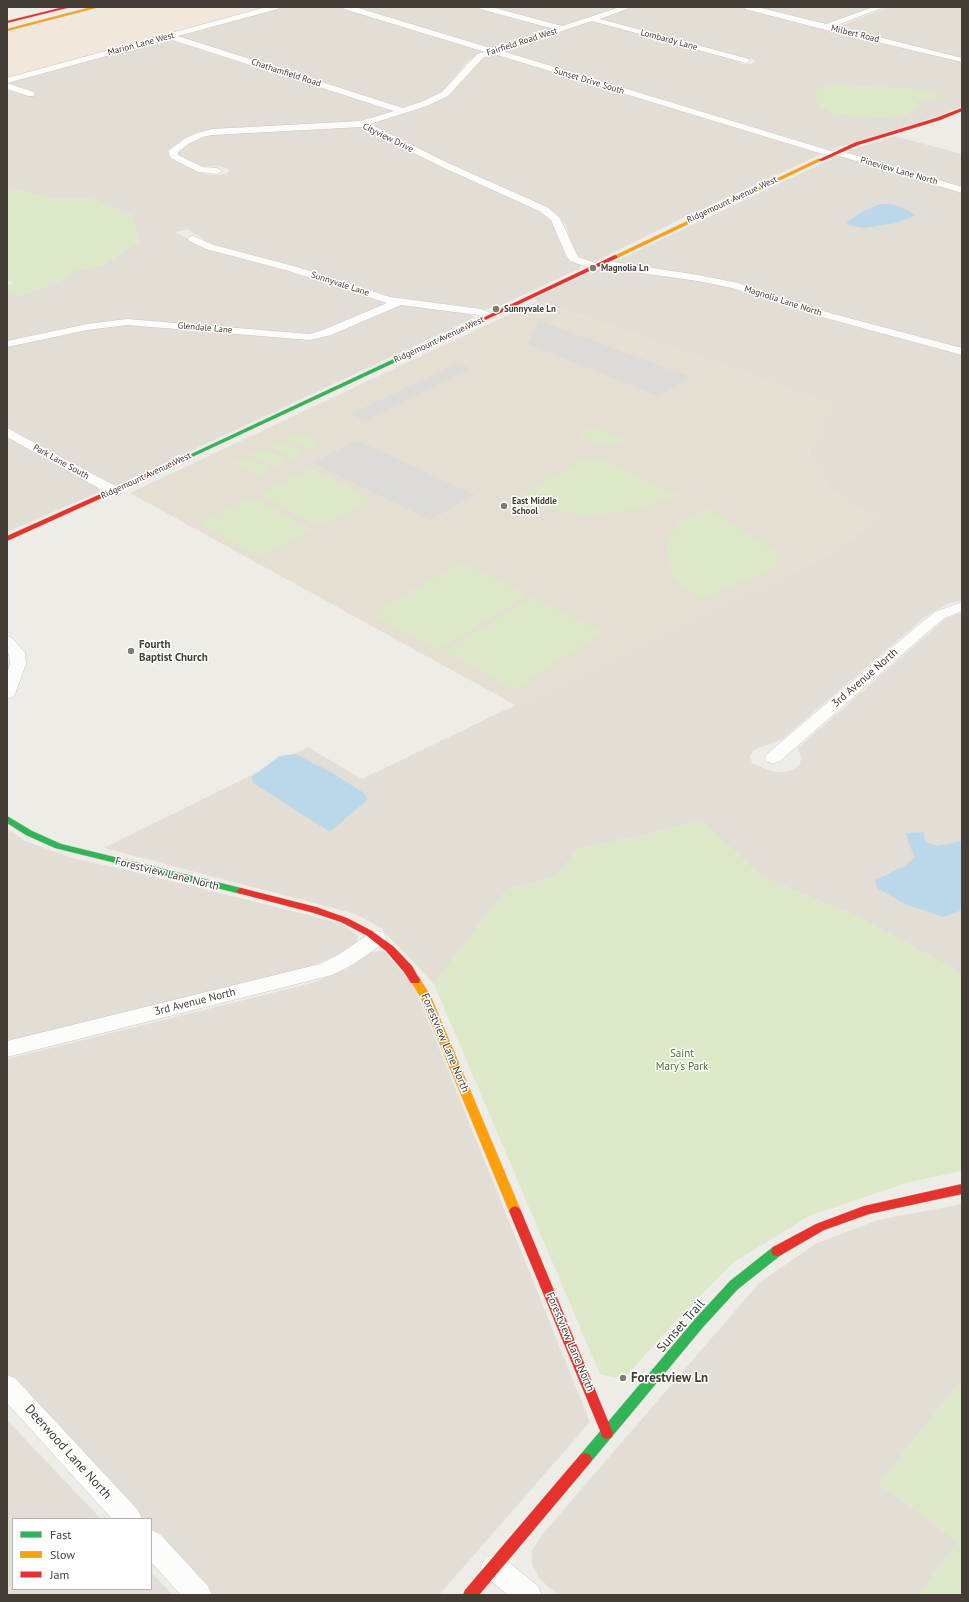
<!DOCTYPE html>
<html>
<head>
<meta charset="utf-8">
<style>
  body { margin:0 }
  #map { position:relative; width:969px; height:1602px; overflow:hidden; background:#eeece7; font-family:"PT Sans",sans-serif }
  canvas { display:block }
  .frame { position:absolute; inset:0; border:8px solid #433d35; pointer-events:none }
  .legend { position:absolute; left:12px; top:1518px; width:140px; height:72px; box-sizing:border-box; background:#fff; border:1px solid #b4b1ae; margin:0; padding:5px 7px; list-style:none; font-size:12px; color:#433d35 }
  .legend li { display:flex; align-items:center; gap:8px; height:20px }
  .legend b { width:20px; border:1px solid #b4b1ae }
</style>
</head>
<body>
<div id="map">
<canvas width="969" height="1602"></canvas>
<div class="frame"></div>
<ul class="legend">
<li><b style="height:5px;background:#30b455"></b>Fast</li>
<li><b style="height:5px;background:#ff9f0a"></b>Slow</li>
<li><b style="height:5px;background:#e5322d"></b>Jam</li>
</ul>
</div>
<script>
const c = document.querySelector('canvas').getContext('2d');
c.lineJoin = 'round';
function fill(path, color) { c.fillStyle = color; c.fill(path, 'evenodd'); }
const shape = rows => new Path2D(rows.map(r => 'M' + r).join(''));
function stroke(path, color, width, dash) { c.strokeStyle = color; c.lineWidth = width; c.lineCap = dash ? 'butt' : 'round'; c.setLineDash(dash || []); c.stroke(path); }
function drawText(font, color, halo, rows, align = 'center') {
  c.font = font + ' "PT Sans",sans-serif'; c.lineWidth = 3; c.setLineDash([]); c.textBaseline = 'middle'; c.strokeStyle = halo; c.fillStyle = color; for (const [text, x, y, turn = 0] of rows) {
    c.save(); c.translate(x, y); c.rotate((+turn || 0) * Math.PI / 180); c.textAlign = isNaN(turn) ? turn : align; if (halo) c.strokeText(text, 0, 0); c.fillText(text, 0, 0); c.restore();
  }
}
const residential = shape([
  [281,7,342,7,452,40,486,52,469,60,443,91,435,98,403,108,176,37],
  [351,7,479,7,555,29,493,49],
  [502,7,624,7,562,27,497,9],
  [634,7,745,7,962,61,962,106,941,115,830,150,501,51,592,21,735,59,742,64,751,64,756,62,753,59,738,57,599,19],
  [754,7,879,7,827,25],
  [888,7,962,7,962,59,838,27],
  [168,39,394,111,373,118,352,122,270,129,212,131,200,133,172,147,168,152,169,156,172,159,206,175,220,175,227,173,229,171,228,169,220,166,201,167,177,155,177,151,180,148,200,137,216,134,264,132,341,126,359,127,368,130,539,209,549,216,567,257,580,265,581,268,497,307,485,309,389,297,363,290,289,265,260,257,231,251,211,244,187,229,175,232,202,246,213,250,279,267,383,302,384,304,384,306,325,332,307,335,127,320,113,320,86,325,7,342,7,290,20,296,69,277,73,268,89,269,104,264,139,242,133,216,93,199,50,198,7,188,7,83],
  [494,54,497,55,822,154,691,214,596,261,586,260,579,258,576,254,565,224,557,214,541,205,378,131,374,127,377,122,441,99,450,93,481,57],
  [894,136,962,154,962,187,847,153,848,151],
  [838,156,845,156,962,191,962,350,818,310,733,282,699,275,617,265,612,263],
  [600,268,700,280,732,287,815,315,962,355,962,600,947,604,925,617,781,740,761,747,753,751,750,757,752,763,771,771,782,772,793,770,800,764,801,758,798,748,945,619,962,612,962,980,959,972,857,916,761,877,703,821,579,849,555,876,506,890,434,984,381,928,356,914,104,848,308,747,362,779,835,551,875,519,828,488,808,452,830,409,834,405,533,299],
  [402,304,469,313,474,317,472,319,118,485,109,484,7,427,7,347,74,332,123,325,308,339],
  [7,436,100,488,99,492,7,532],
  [7,829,25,841,72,858,130,871,340,923,358,936,356,943,337,955,302,970,7,1043],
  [384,951,414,986,590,1422,439,1595,214,1595,151,1528,151,1519,142,1519,7,1376,7,1059,312,983,348,968,372,952],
  [962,1204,962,1380,879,1484,958,1541,919,1595,558,1595,539,1578,532,1565,532,1550,547,1529,760,1282,817,1243,878,1220],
  [7,1420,101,1519,13,1519,13,1589,151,1589,151,1572,173,1595,7,1595]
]);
const commercial = shape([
  [104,7,269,7,7,79,7,32]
]);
const education = shape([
  [538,301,835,405,830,409,808,452,828,488,875,519,835,551,517,706,130,493]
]);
const green = shape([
  [832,84,918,89,940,95,937,98,917,102,917,108,915,110,907,114,885,118,855,116,829,112,819,105,815,97,817,89],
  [7,188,50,198,93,199,133,216,139,243,104,264,89,269,73,268,69,277,20,296,7,290,7,286,14,282,7,280],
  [593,426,625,440,610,448,578,435],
  [297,432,322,444,310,450,284,438],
  [281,440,306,452,293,459,267,446],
  [263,448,289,461,275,467,250,455],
  [246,457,272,469,258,476,232,463],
  [585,459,602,460,679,496,639,509,590,515,551,510,518,497],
  [310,469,372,501,320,527,259,494],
  [252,497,313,530,259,557,199,523],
  [706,507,777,553,777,566,701,600,674,578,665,543,679,523],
  [462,562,529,595,438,650,371,614],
  [533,597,603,632,514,690,444,651],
  [703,821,761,877,857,916,959,972,962,980,962,1171,909,1182,809,1216,734,1262,682,1314,629,1373,616,1378,600,1374,434,984,506,890,555,876,579,849],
  [962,1380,962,1595,919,1595,958,1541,879,1484]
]);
const parking = shape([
  [538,320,691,377,658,396,527,344],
  [457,363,471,368,365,421,351,414],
  [357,440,475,495,430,520,312,463]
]);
const water = shape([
  [880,204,892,204,899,206,915,214,914,216,896,223,865,228,847,225,847,222,862,212],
  [295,754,331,772,364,793,367,800,330,832,253,783,252,777,279,756],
  [924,832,925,842,938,846,962,841,962,910,943,917,905,904,877,888,875,880,905,866,915,857,909,844,906,833]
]);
const street = shape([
  [266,7,279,7,278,9,178,36,403,108,421,102,442,92,477,54,485,52,344,9,343,7,355,7,494,49,554,29,480,9,479,7,491,7,562,26,620,7,632,7,600,19,749,59,750,61,746,63,592,21,502,51,831,151,838,150,962,187,962,193,836,155,829,156,494,54,483,58,448,96,427,106,370,124,448,163,547,207,560,218,578,257,596,263,597,261,601,260,698,275,738,283,830,313,962,348,962,355,822,317,732,288,698,281,613,269,598,265,597,268,593,269,570,261,566,255,551,220,539,211,442,167,361,127,212,135,203,137,190,143,178,152,178,155,203,167,217,168,222,171,217,174,198,172,171,158,168,151,184,139,197,133,212,129,361,121,394,111,169,39,7,83,34,92,35,94,34,96,28,96,7,89,7,78,266,7],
  [744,7,757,7,826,24,873,7,884,7,835,26,962,58,962,62,822,29,745,9,744,7],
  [193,236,214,245,297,267,390,297,481,309,493,314,495,316,489,319,478,315,401,305,331,335,310,340,127,325,87,330,7,347,7,341,87,324,127,319,310,334,323,330,387,303,289,271,206,249,189,241,188,239,189,237,193,236],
  [7,428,119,488,121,491,119,494,114,495,109,494,7,437,7,428],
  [962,602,962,611,945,618,931,629,779,762,773,763,767,762,765,758,767,754,921,623,935,612,962,602],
  [7,636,12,638,25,653,26,664,15,694,13,697,7,699,7,673,10,664,9,654,7,651,7,636],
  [377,931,384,933,386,938,384,943,352,965,332,975,7,1057,7,1041,320,964,338,955,370,933,377,931],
  [7,1375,15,1378,138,1510,142,1519,112,1519,7,1403,7,1375],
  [151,1530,160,1534,208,1586,212,1595,181,1595,151,1562,151,1530],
  [494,1554,503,1558,538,1586,542,1595,508,1595,485,1576,481,1567,485,1558,494,1554]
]);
const fast = shape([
  [460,328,463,330,462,331,192,457,188,457,187,456,460,328],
  [7,816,32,831,61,844,241,888,246,891,241,894,55,848,26,835,7,823,7,816],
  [777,1246,781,1247,783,1251,781,1255,738,1289,704,1326,590,1463,585,1465,580,1463,578,1459,580,1455,696,1318,730,1281,773,1247,777,1246]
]);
const slow = shape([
  [92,7,99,7,7,31,7,29,92,7],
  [818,159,822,160,617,258,612,257,818,159],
  [415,976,419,977,431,997,521,1211,519,1214,515,1216,511,1214,509,1211,421,998,410,980,411,977,415,976]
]);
const jam = shape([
  [64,7,71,7,7,23,7,21,64,7],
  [962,108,962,111,940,120,858,145,822,161,818,160,854,143,936,118,962,108],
  [615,255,617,256,617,258,462,331,457,330,615,255],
  [190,454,193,456,192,457,7,541,7,536,190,454],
  [241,888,316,907,347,918,372,931,394,947,412,966,420,980,419,983,411,983,404,972,386,951,366,935,341,922,314,913,238,893,236,891,241,888],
  [962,1184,962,1194,869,1214,824,1230,781,1255,777,1256,773,1255,771,1251,773,1247,816,1224,864,1206,962,1184],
  [515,1206,519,1208,521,1211,613,1433,612,1437,607,1439,602,1437,601,1433,509,1211,511,1208,515,1206],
  [585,1453,590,1455,592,1459,590,1463,479,1595,463,1595,465,1590,580,1455,585,1453]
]);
const markers = [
  [593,268,4,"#7f7a73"],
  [496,309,4,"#7f7a73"],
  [504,506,4,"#7f7a73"],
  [131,651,4,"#7f7a73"],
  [623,1378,4,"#7f7a73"]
];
const farStreetnames = [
  ["Milbert Road",855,34,14],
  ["Lombardy Lane",669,40,15],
  ["Fairfield Road West",522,42,-18],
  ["Marion Lane West",141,44,-15],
  ["Chathamfield Road",286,73,18],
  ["Sunset Drive South",589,81,17],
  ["Cityview Drive",388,138,26],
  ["Pineview Lane North",899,171,16],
  ["Ridgemount Avenue West",732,200,-25],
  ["Sunnyvale Lane",340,284,18],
  ["Magnolia Lane North",783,301,18],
  ["Glendale Lane",205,328,5],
  ["Ridgemount Avenue West",439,340,-25],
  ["Park Lane South",61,462,29],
  ["Ridgemount Avenue West",146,476,-25]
];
const farPoinames = [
  ["Magnolia Ln",601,268],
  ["Sunnyvale Ln",504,309],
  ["East Middle",512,501],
  ["School",512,511]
];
const poiNames = [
  ["Fourth",139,645],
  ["Baptist Church",139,658]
];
const streetNames = [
  ["3rd Avenue North",865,678,-41],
  ["Forestview Lane North",167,874,14],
  ["3rd Avenue North",195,1002,-14],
  ["Forestview Lane North",445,1043,67],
  ["Forestview Lane North",570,1342,67]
];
const parkNames = [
  ["Saint",682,1054],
  ["Mary's Park",682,1067]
];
const nearStreetnames = [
  ["Sunset Trail",681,1326,-49],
  ["Deerwood Lane North",68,1452,48]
];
const nearPoinames = [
  ["Forestview Ln",631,1378]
];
fill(residential, '#e2ded5');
fill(commercial, '#f1e7da');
fill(education, '#e5dfd3');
fill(green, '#dce8c8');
fill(parking, '#dddbd8');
fill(water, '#bad8ea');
stroke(street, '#cac8c3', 1);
stroke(fast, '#cdc9bf', 1);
stroke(slow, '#cdc9bf', 1);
stroke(jam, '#cdc9bf', 1);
fill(street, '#fcfcfb');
fill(fast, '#30b455');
fill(slow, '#ff9f0a');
fill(jam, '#e5322d');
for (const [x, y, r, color] of markers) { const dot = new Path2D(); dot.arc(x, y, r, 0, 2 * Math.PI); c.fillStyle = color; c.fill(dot); stroke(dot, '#fff', 1.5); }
drawText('9px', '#433d35', '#fff', farStreetnames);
drawText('bold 9px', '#433d35', '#fff', farPoinames, 'left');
drawText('bold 11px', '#433d35', '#fff', poiNames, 'left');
drawText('11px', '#433d35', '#fff', streetNames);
drawText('11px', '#48712c', '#fff', parkNames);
drawText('13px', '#433d35', '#fff', nearStreetnames);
drawText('bold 13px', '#433d35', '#fff', nearPoinames, 'left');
</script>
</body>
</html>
